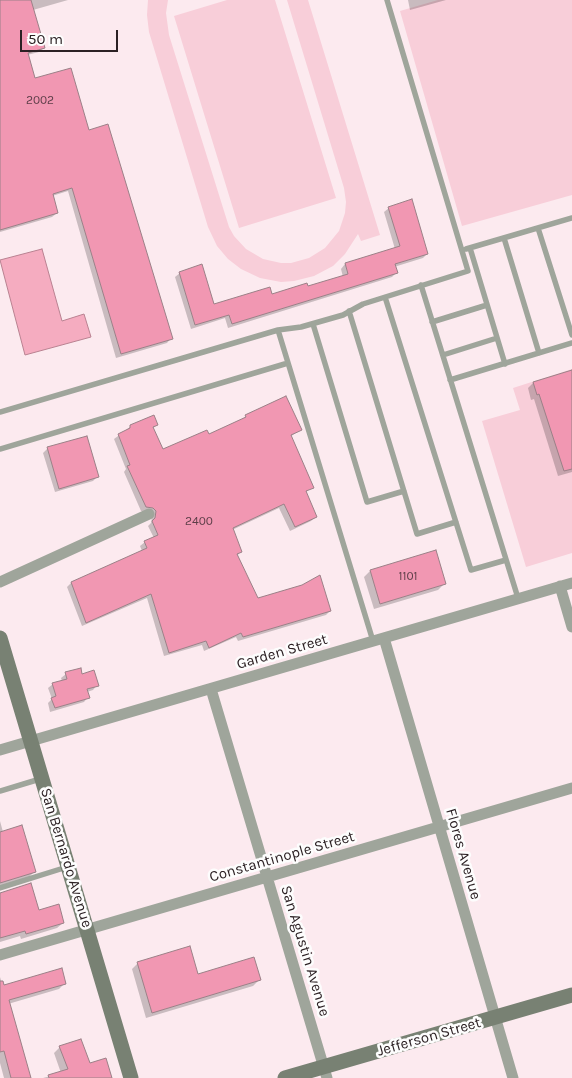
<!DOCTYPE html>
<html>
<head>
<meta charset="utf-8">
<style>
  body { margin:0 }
  #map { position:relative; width:572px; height:1078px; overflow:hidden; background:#fceaef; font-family:Karla,sans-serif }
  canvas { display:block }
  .scale { position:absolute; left:20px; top:30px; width:98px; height:22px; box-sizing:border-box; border:2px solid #2c2124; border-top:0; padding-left:6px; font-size:15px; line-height:18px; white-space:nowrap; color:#2c2124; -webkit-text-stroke:4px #fdfdfd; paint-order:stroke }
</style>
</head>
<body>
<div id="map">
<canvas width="572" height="1078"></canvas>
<div class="scale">50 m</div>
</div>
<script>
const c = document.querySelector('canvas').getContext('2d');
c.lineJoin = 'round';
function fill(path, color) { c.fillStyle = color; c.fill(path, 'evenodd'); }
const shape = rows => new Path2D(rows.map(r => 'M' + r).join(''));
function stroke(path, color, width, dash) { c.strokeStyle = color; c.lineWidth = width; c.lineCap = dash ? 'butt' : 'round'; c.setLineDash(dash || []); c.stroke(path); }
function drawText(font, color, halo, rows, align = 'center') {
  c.font = font + ' Karla,sans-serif'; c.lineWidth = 5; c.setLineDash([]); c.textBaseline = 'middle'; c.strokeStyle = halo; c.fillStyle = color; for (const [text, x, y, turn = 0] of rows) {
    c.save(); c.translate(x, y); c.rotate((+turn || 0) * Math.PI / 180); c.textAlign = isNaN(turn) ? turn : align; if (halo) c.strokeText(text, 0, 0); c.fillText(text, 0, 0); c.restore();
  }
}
const green = shape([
  [148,0,168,0,166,13,169,35,229,227,234,236,246,249,263,259,281,263,291,263,309,258,325,248,339,231,345,213,346,202,344,188,287,0,308,0,380,235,361,241,358,234,345,254,333,266,314,276,294,281,281,282,260,278,241,269,228,259,217,246,208,227,149,32,147,15],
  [227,0,275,0,336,198,239,228,174,16],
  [438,0,572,0,572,195,462,226,400,11],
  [572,369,572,553,526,567,482,421,520,410,513,388]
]);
const water = shape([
  [42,249,62,321,84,314,91,337,25,355,0,260,42,249]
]);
const shadow = shape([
  [0,0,68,0,33,10,44,48,39,52,27,55,34,80,88,131,171,338,167,343,116,358,68,191,52,196,57,213,52,217,0,232],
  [408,0,446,0,410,10],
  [389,208,427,254,423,258,394,267,396,273,392,277,228,328,225,318,191,329,175,277,180,273,213,305,308,288,343,277,341,269,345,264,395,249,384,212],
  [572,371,572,472,558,476,534,399,531,400,528,388,533,383],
  [246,416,300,430,290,437,312,487,305,493,316,517,311,521,290,531,279,508,232,530,241,551,237,556,257,599,330,611,326,615,238,641,236,637,204,651,202,645,164,656,147,598,82,626,67,587,71,583,142,551,140,546,145,542,154,538,148,526,151,523,152,516,148,512,141,511,124,472,126,469,114,439,130,427,157,425,152,429,162,450,208,436,241,420],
  [48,448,97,477,93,481,55,492,43,453],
  [435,552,444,584,438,590,374,609,364,577,370,571],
  [66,674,82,676,97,685,93,690,87,692,88,697,84,702,50,712,48,703,52,699,48,688,53,684,62,681,61,678],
  [0,821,3,832,34,872,29,877,0,886],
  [0,893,38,912,63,923,57,928,21,939,20,936,0,942],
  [138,963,198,975,259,980,253,986,146,1018,132,969],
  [0,977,3,987,65,983,59,989,8,1004,29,1078,4,1078,0,1063],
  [60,1047,89,1065,109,1078,43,1078,61,1073,54,1053]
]);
const building = shape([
  [0,0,31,0,45,48,28,53,35,78,71,68,89,130,108,124,173,339,121,354,72,188,53,194,58,213,0,230,0,0],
  [412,199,428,254,395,264,398,273,232,324,229,315,195,325,179,272,202,264,214,304,270,287,272,294,307,283,308,286,348,274,345,263,400,246,388,207,412,199],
  [572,370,572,469,564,471,539,394,537,395,533,382,572,370],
  [286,396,302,430,291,435,314,488,306,491,317,517,295,527,284,504,233,528,242,552,237,554,258,598,302,585,320,575,331,611,243,637,241,633,209,648,206,641,169,653,151,594,86,623,71,582,147,548,144,541,158,535,152,521,155,518,156,511,153,508,146,507,127,466,130,465,118,434,130,428,130,425,154,415,158,425,153,427,163,449,207,430,209,434,246,417,245,415,286,396],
  [87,436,99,477,59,489,47,447,87,436],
  [436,550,446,584,380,604,370,570,436,550],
  [81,668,82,674,94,670,99,686,87,689,90,698,55,708,51,698,56,696,52,683,67,679,65,672,81,668],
  [22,825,36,872,0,883,0,832,22,825],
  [31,883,39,910,59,904,64,923,26,934,25,931,0,938,0,893,31,883],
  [190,946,198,974,254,957,261,980,152,1013,137,962,190,946],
  [62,968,66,984,9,1000,31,1078,11,1078,4,1051,0,1052,0,981,3,981,4,985,62,968],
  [81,1039,90,1063,106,1058,112,1078,49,1078,48,1075,68,1069,59,1046,81,1039]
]);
const lane = shape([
  [538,228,572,335],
  [504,238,539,353],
  [470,248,505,364],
  [466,249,572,218],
  [421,285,518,598],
  [385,297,471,570,506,560],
  [349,311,417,534,456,522],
  [432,322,487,305],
  [313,324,367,502,404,491],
  [278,330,301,327,343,315,363,304,468,271,387,0],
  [443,355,497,338],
  [450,380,572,343],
  [0,412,278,330,373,641],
  [0,449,288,363],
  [0,791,40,779],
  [0,888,67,867]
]);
const street = shape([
  [0,582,149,514],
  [560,586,572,627],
  [384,638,513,1078],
  [211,689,327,1078],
  [0,750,572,583],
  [0,955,572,788]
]);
const secondary = shape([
  [0,638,131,1078],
  [285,1078,572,995]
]);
const numberNames = [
  ["2002",40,101],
  ["2400",199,522],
  ["1101",408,577]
];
const streetNames = [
  ["Garden Street",282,652,-16],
  ["Flores Avenue",463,854,74],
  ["Constantinople Street",282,857,-16],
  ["San Bernardo Avenue",66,858,73],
  ["San Agustin Avenue",305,951,73],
  ["Jefferson Street",429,1037,-16]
];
fill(green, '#f8ced9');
fill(water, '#f5acc0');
stroke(water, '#b98291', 1);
fill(shadow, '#0003');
fill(building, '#f197b2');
stroke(building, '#9b8087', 1);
stroke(lane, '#9fa59b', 5.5);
stroke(street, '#9fa59b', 11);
stroke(secondary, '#788173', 15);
drawText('12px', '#5d3e48', null, numberNames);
drawText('15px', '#2c2124', '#fdfdfd', streetNames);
</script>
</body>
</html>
